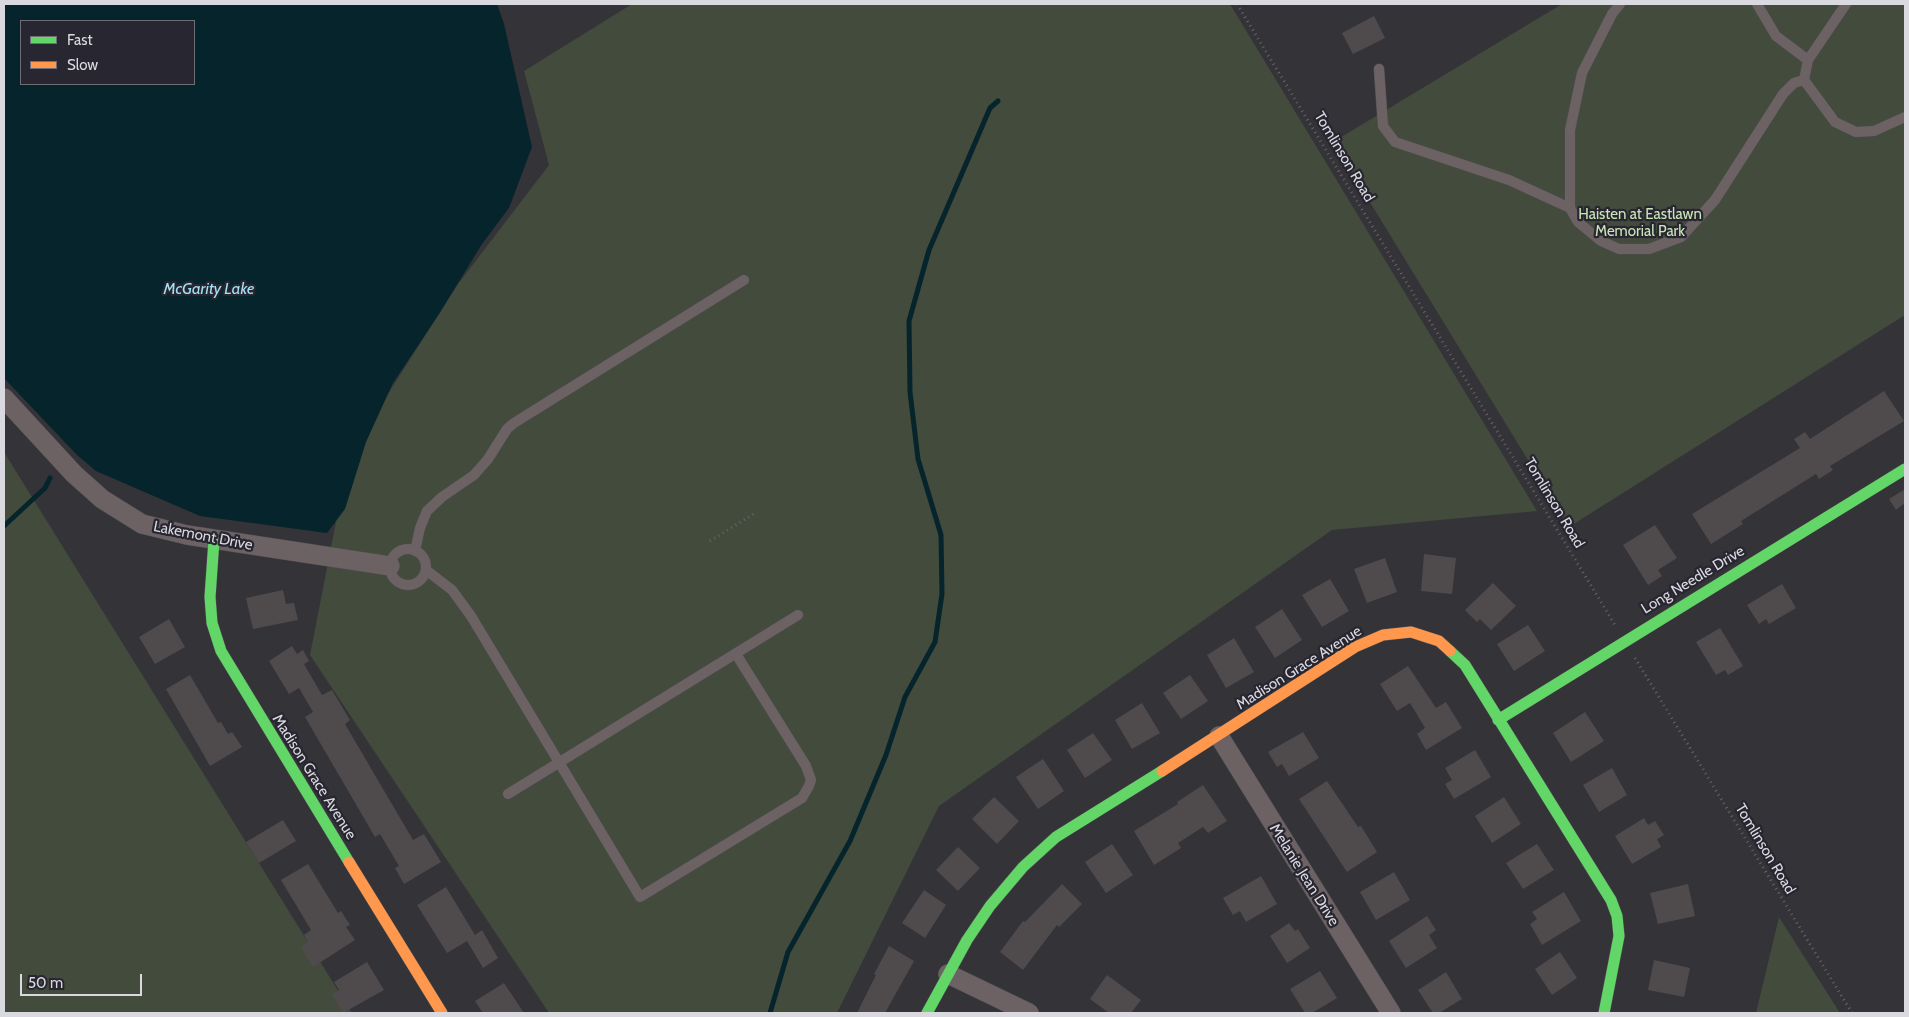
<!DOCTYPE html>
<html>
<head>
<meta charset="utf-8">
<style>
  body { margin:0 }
  #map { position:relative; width:1909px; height:1017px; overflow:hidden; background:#333338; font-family:Cabin,sans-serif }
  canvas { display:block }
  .frame { position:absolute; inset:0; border:5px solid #dad9e0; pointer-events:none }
  .legend { position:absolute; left:20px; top:20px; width:175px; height:65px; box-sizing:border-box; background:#282630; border:1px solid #6f6e76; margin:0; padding:6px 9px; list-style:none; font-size:15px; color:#dad9e0 }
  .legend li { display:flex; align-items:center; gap:10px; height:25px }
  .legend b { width:25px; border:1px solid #6f6e76 }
  .scale { position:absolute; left:20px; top:974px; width:122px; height:22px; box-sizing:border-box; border:2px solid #dad9e0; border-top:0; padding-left:6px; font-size:15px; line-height:18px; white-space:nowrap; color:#dad9e0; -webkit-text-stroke:4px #282630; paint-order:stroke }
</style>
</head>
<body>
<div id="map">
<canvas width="1909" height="1017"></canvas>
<div class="frame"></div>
<ul class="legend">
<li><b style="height:6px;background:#63d668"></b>Fast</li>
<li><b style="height:6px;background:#ff974d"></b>Slow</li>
</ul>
<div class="scale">50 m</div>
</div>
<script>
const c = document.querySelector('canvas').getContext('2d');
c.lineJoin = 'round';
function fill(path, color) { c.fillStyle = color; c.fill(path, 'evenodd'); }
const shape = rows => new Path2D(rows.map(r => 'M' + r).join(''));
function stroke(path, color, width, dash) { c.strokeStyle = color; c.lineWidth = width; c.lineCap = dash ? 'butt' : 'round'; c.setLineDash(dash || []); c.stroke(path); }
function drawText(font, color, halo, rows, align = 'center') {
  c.font = font + ' Cabin,sans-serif'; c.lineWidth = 4.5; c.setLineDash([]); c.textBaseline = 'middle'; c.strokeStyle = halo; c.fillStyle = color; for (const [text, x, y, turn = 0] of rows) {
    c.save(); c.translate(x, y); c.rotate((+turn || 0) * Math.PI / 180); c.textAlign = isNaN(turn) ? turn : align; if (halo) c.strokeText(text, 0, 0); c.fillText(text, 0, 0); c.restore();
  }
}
const green = shape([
  [632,4,1230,4,1537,511,1332,530,939,806,837,1013,549,1013,310,655,349,455,458,284,549,165,524,71],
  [1562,4,1905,4,1905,315,1569,527,1333,142],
  [4,452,352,1013,4,1013],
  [1779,917,1840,1013,1756,1013]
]);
const water = shape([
  [4,4,497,4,504,24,532,147,509,208,482,244,439,314,393,383,366,442,345,509,327,533,200,516,96,471,77,455,4,378],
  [21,21,194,21,194,84,21,84]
]);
const stream = shape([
  [4,526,45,488,50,478],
  [770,1013,788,952,850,841,886,755,905,697,935,642,942,594,941,535,918,459,910,392,909,321,929,250,990,108,998,101]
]);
const building = shape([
  [1374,16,1385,38,1353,54,1342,33],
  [1884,391,1904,421,1830,466,1833,470,1819,479,1816,474,1741,521,1743,524,1711,544,1692,514,1800,448,1794,439,1805,432,1810,439],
  [1905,489,1905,503,1896,510,1889,499],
  [1655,525,1677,558,1658,570,1662,576,1648,585,1623,545],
  [1424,554,1456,558,1452,594,1421,591],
  [1385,558,1397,592,1367,603,1354,569],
  [1330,579,1349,611,1322,627,1302,595],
  [1493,583,1516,606,1491,630,1480,619,1477,622,1465,610],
  [1782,584,1796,608,1769,624,1766,619,1759,624,1747,605],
  [283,590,286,604,294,603,298,620,253,629,246,598],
  [1282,609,1302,640,1275,658,1255,627],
  [169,619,185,647,155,664,139,637],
  [1528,625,1545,651,1514,671,1497,644],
  [1720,628,1743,666,1728,675,1725,670,1716,675,1696,642],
  [1234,638,1254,672,1226,688,1207,655],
  [292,646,297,654,303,650,309,661,304,664,322,695,332,690,350,720,345,724,413,840,424,834,441,862,404,884,395,868,399,866,380,834,375,837,305,717,313,712,299,688,289,694,269,661],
  [1408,666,1436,708,1446,702,1462,728,1426,750,1417,734,1425,728,1410,703,1397,711,1380,684],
  [190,675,218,723,221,722,228,734,232,732,242,747,210,766,166,689],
  [1190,675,1208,701,1181,719,1163,693],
  [1142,703,1160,733,1132,749,1115,720],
  [1585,712,1604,741,1571,762,1553,733],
  [1303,732,1319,758,1289,776,1282,764,1277,767,1268,752],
  [1093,733,1112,760,1085,778,1067,750],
  [1475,750,1491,777,1454,799,1445,784,1452,780,1445,768],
  [1043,759,1064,791,1038,809,1016,777],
  [1612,768,1627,795,1599,812,1583,785],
  [1327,781,1358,827,1361,826,1377,852,1347,872,1299,799],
  [1203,785,1227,821,1208,833,1203,827,1178,843,1181,848,1154,865,1134,831,1178,804,1177,802],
  [994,797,1019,821,997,844,972,819],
  [1504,797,1521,824,1492,843,1475,816],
  [1644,818,1648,825,1655,821,1664,835,1657,839,1661,847,1632,864,1615,836],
  [283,820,296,841,259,863,246,842],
  [1112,844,1133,875,1106,893,1085,862],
  [1537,844,1554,870,1523,889,1506,863],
  [958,847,980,868,958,891,936,870],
  [308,864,338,913,341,911,350,925,346,927,355,940,313,967,301,947,308,942,304,935,311,930,281,880],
  [1394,872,1410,900,1376,920,1360,892],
  [1261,876,1277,904,1246,922,1240,911,1233,915,1223,898],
  [1062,884,1082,904,1059,927,1057,925,1023,970,1000,952,1023,921,1025,922],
  [1688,884,1695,916,1658,924,1650,893],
  [446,887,475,935,482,930,498,958,483,968,467,941,447,953,417,905],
  [924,890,946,905,925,938,902,923],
  [1564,892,1581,921,1542,945,1530,924,1537,919,1532,912],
  [1427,916,1436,930,1429,935,1437,948,1406,968,1389,941],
  [1289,923,1295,931,1298,929,1310,948,1287,963,1270,936],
  [889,946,914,961,885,1013,857,1013,876,975,874,974],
  [1560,952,1577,978,1552,995,1535,969],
  [1654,960,1690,968,1684,997,1648,990],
  [367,962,384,990,343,1013,332,994,339,990,334,982],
  [1320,971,1337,998,1312,1013,1305,1013,1290,989],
  [1446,972,1462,999,1439,1013,1433,1013,1418,990],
  [1107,975,1141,1000,1131,1013,1109,1013,1090,999],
  [504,983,524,1013,483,1013,475,1001]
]);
const path = shape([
  [1237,4,1615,625],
  [710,541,755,513],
  [1635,658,1852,1013]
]);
const lane = shape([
  [1808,60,1846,4],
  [1379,69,1383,126,1395,142,1509,180,1570,208,1570,130,1582,73,1612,14,1620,4],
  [1804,80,1835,122,1856,132,1874,131,1905,117],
  [1570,208,1578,222,1601,241,1619,249,1649,249,1681,237,1715,200,1783,94,1794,83,1804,80,1808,60,1776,36,1757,4],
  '390 567a18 18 0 1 1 36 0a18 18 0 1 1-36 0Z',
  [415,551,420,528,427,511,442,497,474,475,488,459,507,429,514,423,744,280],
  [426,570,452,590,471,616,640,897,802,798,809,786,811,780,806,766,736,654],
  [508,794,798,615]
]);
const street = shape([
  [4,398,74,474,102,499,142,524,187,535,390,566],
  [1219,736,1391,1013],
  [948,974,1029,1013]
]);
const fast = shape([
  [214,540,210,597,212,623,221,651,349,862],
  [1450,651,1465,665,1611,900,1617,916,1619,936,1604,1013],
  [1498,720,1905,469],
  [927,1013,967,940,990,906,1023,867,1056,837,1162,771]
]);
const slow = shape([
  [1162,771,1355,647,1383,635,1411,632,1439,641,1450,651],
  [349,862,442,1013]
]);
const streetNames = [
  ["Tomlinson Road",1344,157,59],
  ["Tomlinson Road",1554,503,59],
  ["Lakemont Drive",203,536,11],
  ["Long Needle Drive",1693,580,-31],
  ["Madison Grace Avenue",1299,668,-32],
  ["Madison Grace Avenue",314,777,58],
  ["Tomlinson Road",1765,849,59],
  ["Melanie Jean Drive",1304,875,58]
];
const parkNames = [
  ["Haisten at Eastlawn",1640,215],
  ["Memorial Park",1640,232]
];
const waterNames = [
  ["McGarity Lake",209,289]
];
fill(green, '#434b3d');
fill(water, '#06242b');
stroke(stream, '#06242b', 5);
fill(building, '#4f4b4c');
stroke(lane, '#4f4e52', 11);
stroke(street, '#4f4e52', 20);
stroke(fast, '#4f4e52', 12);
stroke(slow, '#4f4e52', 12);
stroke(path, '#696365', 3, [1, 4]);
stroke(lane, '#6c6264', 10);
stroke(street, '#6c6264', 19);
stroke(fast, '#63d668', 11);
stroke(slow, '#ff974d', 11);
drawText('15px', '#dad9e0', '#282630', streetNames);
drawText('15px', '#c9e6b6', '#282630', parkNames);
drawText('italic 16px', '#a2e3f7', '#282630', waterNames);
</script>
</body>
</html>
